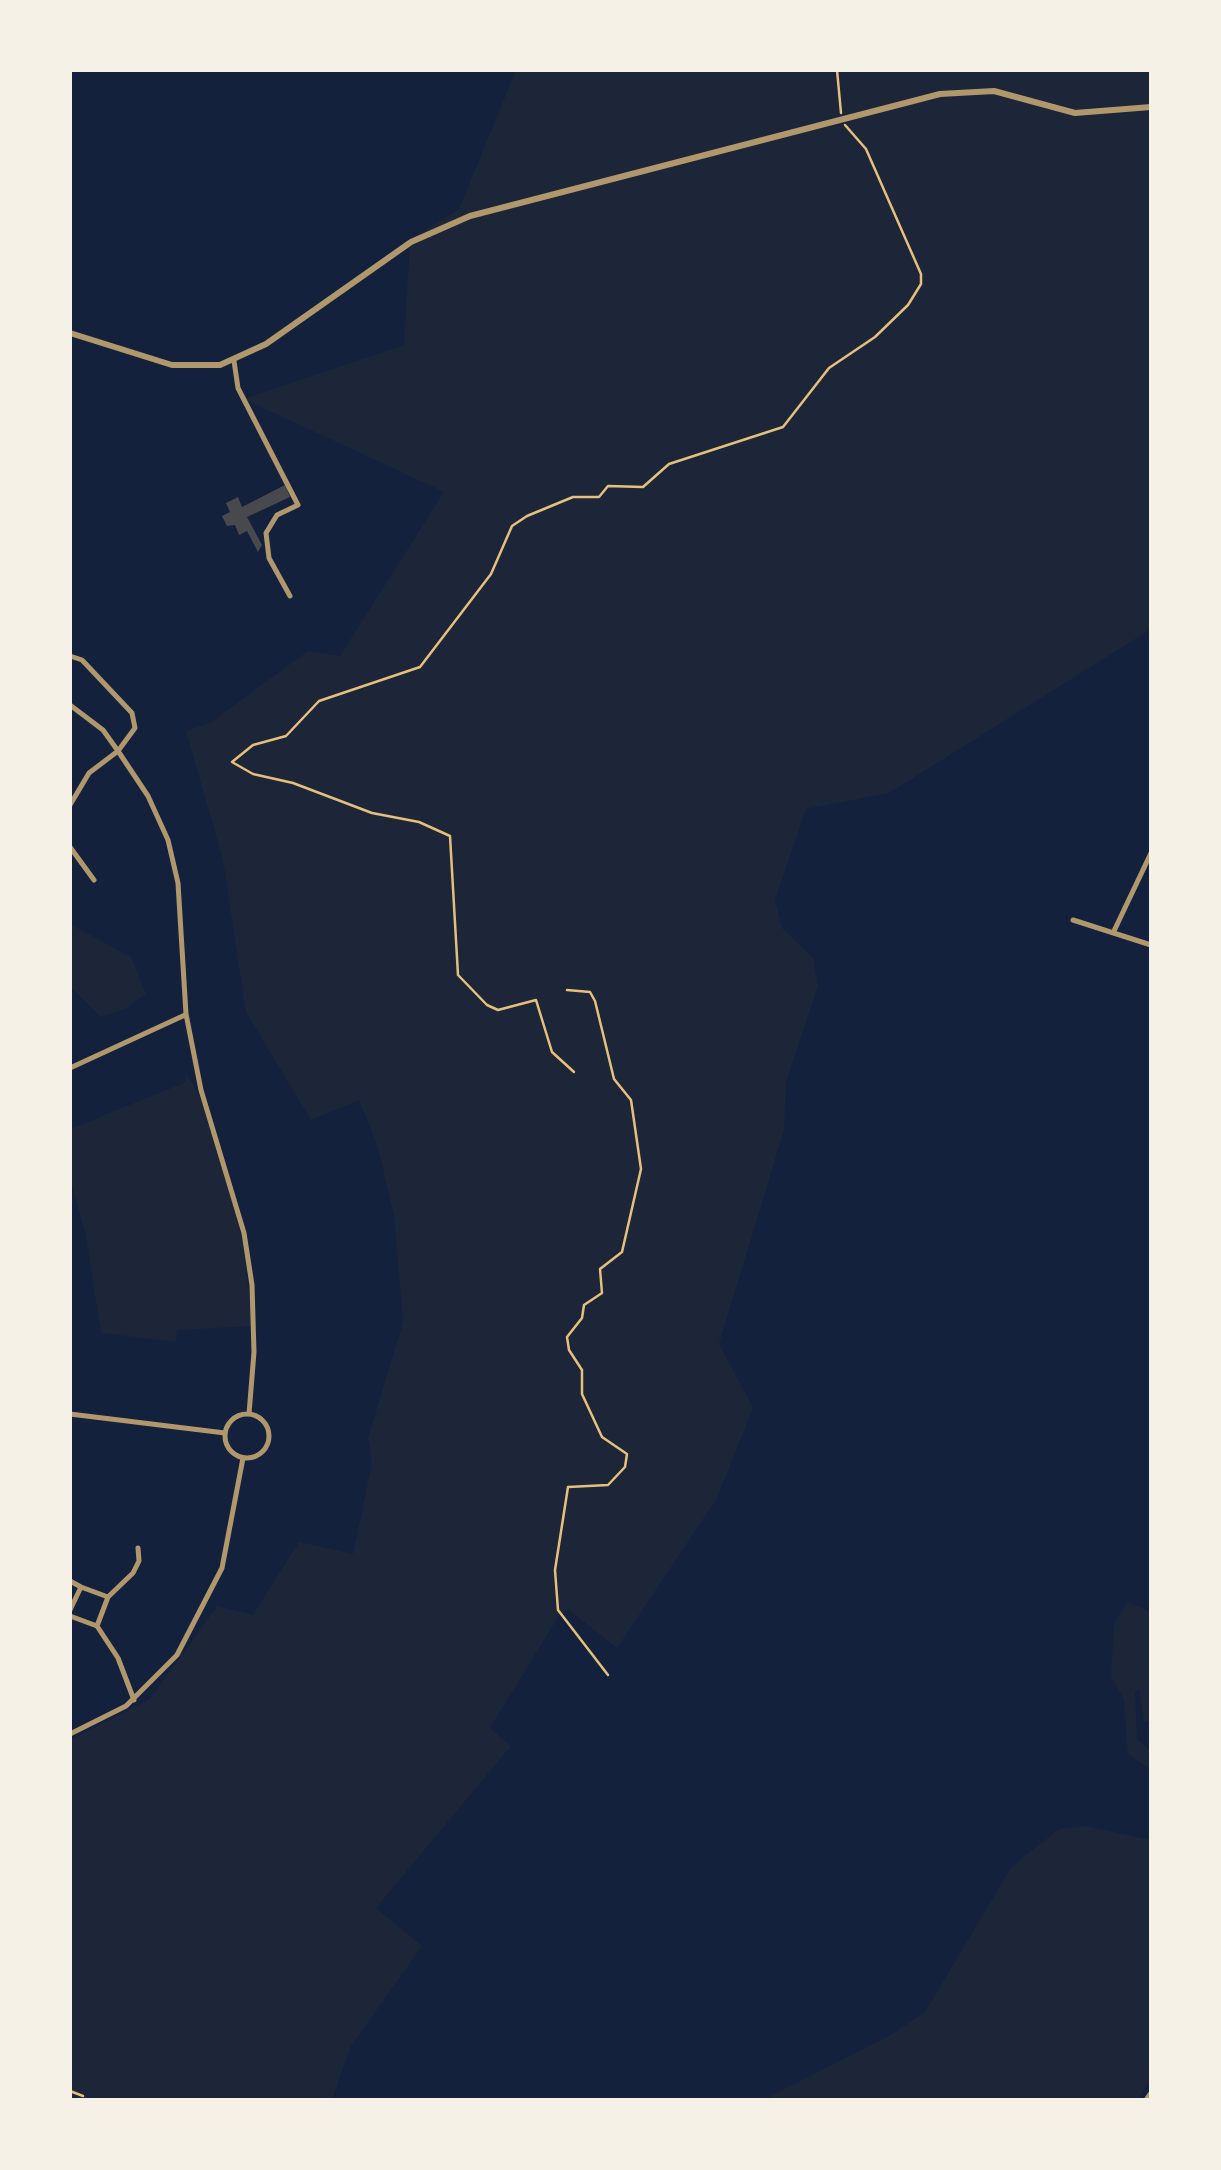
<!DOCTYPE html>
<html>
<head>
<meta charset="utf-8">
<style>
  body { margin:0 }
  #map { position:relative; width:1221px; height:2170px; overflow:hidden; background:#14213d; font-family:Barlow,sans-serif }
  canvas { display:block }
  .frame { position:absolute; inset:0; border:72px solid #f6f1e7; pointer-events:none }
</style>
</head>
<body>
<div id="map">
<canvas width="1221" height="2170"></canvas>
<div class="frame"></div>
</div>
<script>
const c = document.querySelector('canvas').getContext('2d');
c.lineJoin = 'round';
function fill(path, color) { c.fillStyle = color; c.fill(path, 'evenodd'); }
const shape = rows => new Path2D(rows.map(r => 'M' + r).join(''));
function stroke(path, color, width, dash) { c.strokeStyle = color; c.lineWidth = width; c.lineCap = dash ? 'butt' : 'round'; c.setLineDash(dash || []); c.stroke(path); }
const green = shape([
  [516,70,1151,70,1151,629,889,793,806,809,775,900,782,928,813,958,818,986,786,1082,784,1130,719,1344,753,1408,717,1498,617,1648,569,1610,560,1614,490,1728,511,1746,376,1908,422,1946,351,2046,332,2100,70,2100,70,1740,150,1699,217,1606,253,1615,299,1542,353,1554,372,1463,368,1438,403,1322,394,1216,378,1147,359,1100,311,1120,246,1012,223,860,186,731,210,723,308,651,340,656,444,492,244,399,404,345,410,240,459,209],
  [70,924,131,957,146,994,127,1008,101,1017,70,986],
  [185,1072,199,1095,222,1156,244,1245,252,1326,177,1330,176,1342,101,1333,86,1236,70,1178,70,1129,186,1082],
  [1128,1602,1151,1612,1151,1721,1144,1721,1139,1690,1135,1691,1137,1739,1151,1751,1151,1770,1128,1754,1124,1700,1111,1676,1114,1623],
  [1086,1826,1151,1840,1151,2079,1137,2100,763,2100,889,2036,925,2012,1012,1866,1059,1829]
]);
const building = shape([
  [285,485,290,497,247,517,262,545,258,552,247,531,239,535,235,525,227,526,222,516,230,512,226,503,238,497,242,507]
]);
const path = shape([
  [837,70,841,113],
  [567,990,590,992,595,1001,614,1079,631,1100,641,1169,622,1252,600,1269,602,1293,584,1305,582,1318,567,1337,569,1350,582,1370,582,1394,602,1437,627,1454,625,1467,608,1485,568,1487,555,1570,558,1610,608,1675],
  [574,1072,552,1052,536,1000,498,1010,487,1005,458,975,450,836,419,822,372,813,293,783,253,774,232,762,253,745,286,736,319,701,420,667,491,574,512,526,527,516,573,497,599,497,608,486,643,487,669,464,783,427,829,368,875,337,908,305,921,284,921,274,866,149,845,125],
  [70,2091,83,2096]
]);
const minor = shape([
  [234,361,238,388,298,505,277,515,266,533,269,558,290,596],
  [70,656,82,660,132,713,135,728,118,751,89,773,70,805],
  [70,705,103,730,118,751,148,796,168,840,178,883,186,1014,201,1090,244,1233,252,1285,254,1352,249,1414],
  [70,847,94,880],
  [1073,920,1151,945],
  [1114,931,1151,853],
  [70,1068,185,1015],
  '225 1436a22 22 0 1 1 44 0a22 22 0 1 1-44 0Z',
  [70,1414,225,1433],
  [70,1581,81,1587,70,1610],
  [81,1587,108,1597,97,1626],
  [108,1597,133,1573,139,1561,138,1548],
  [70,1616,97,1626,118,1658,134,1700],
  [70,1734,126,1706,177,1655,222,1568,243,1458],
  [1146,2100,1151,2093]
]);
const tertiary = shape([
  [70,333,172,365,220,365,266,344,411,242,470,216,940,94,994,91,1075,113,1151,107]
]);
fill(green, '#1d2539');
fill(building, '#48494c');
stroke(path, '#e5c07b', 2.5);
stroke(minor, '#b1986c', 5);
stroke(tertiary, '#b1986c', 6);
</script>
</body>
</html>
